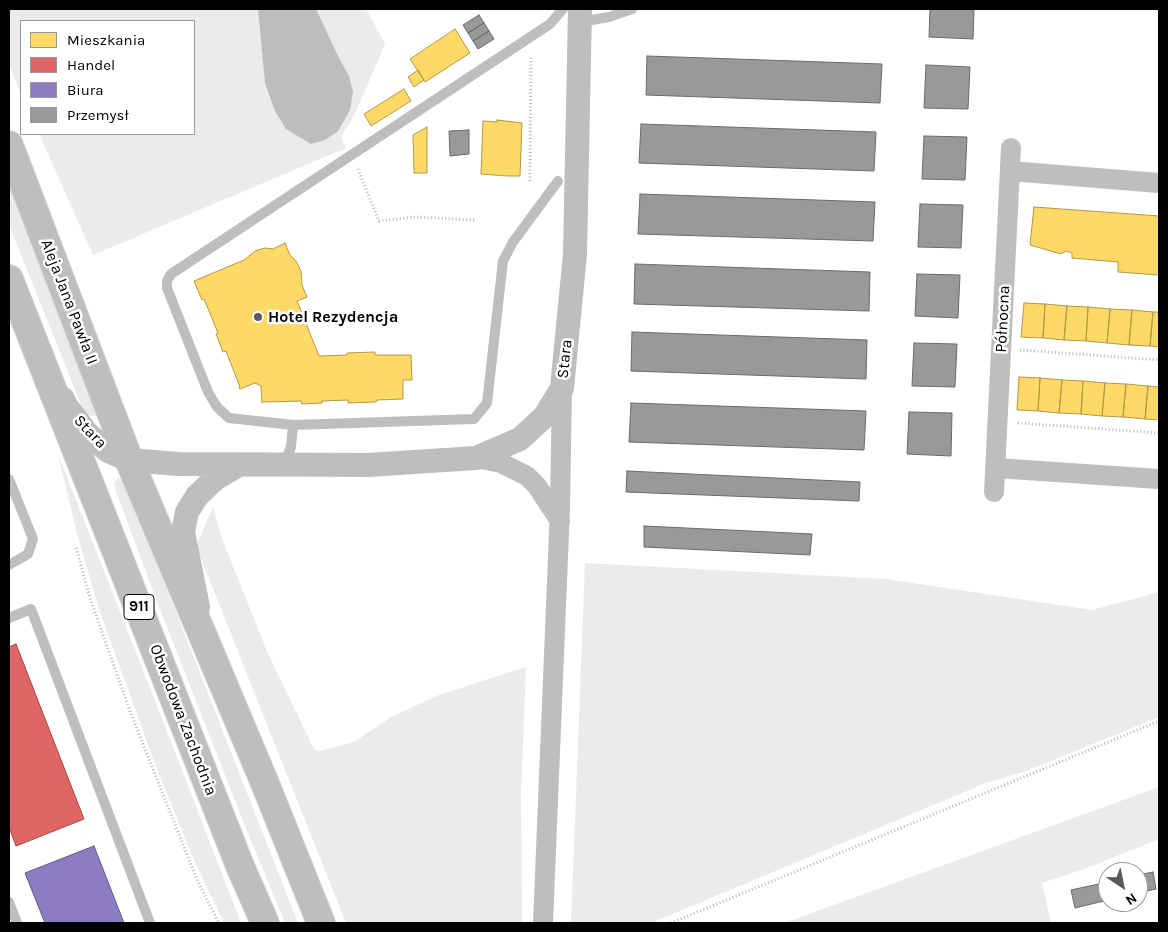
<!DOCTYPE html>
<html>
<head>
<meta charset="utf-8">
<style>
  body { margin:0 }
  #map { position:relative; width:1168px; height:932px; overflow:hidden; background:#fff; font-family:Karla,sans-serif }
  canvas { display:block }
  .frame { position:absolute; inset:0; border:10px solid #000; pointer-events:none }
  .legend { position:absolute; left:20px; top:20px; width:175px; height:115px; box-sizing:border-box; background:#fff; border:1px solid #999; margin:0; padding:6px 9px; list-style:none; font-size:15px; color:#000 }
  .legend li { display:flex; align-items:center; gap:10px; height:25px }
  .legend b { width:25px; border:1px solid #999 }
  .north { position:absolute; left:1098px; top:862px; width:50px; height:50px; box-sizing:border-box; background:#fff; border:1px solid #999; border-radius:50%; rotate:146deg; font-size:14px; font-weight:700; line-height:20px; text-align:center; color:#000 }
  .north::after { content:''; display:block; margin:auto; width:18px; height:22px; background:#595959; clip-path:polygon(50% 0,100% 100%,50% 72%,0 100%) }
</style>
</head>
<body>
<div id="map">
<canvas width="1168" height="932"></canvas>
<div class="frame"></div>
<ul class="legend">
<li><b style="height:14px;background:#ffd966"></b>Mieszkania</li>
<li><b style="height:14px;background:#e06666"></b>Handel</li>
<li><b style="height:14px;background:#8e7cc3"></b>Biura</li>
<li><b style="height:14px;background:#999"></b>Przemysł</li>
</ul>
<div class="north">N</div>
</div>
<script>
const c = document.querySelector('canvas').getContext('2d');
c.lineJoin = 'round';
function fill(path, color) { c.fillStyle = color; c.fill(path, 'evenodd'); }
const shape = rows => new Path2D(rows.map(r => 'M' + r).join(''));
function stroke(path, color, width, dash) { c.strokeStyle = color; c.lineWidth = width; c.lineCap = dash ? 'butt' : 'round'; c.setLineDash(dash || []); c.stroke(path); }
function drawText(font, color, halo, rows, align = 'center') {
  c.font = font + ' Karla,sans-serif'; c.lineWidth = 5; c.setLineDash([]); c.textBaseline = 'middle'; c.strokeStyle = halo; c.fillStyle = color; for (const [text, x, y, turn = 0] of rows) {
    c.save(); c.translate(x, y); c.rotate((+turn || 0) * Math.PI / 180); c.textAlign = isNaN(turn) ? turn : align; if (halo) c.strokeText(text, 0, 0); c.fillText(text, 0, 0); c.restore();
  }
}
const green = shape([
  [9,9,366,9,385,44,354,116,341,137,346,148,93,255,39,134,194,134,194,21,21,21,21,94,9,65],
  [9,183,97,415,92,416,86,415,83,410,9,225],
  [58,454,161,716,241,923,224,923,192,856,153,759,99,609,77,534],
  [118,478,124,479,298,923,285,923,245,826,161,612,115,489,114,483],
  [213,507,221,536,269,656,314,749,320,751,354,742,393,716,439,695,526,667,521,793,522,923,346,923,196,546],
  [585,563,886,579,1092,610,1159,592,1159,717,1029,770,986,783,651,923,571,923],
  [1159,787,1159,839,1084,869,1042,883,1051,923,784,923]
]);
const water = shape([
  [258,9,316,9,338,56,349,76,353,92,350,110,338,131,325,140,311,144,286,129,275,111,265,83]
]);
const homes = shape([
  [455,29,470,53,425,82,410,59,455,29],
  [418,70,424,80,414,87,408,77,418,70],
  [404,89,411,101,371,126,364,114,404,89],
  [497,120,522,123,520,176,507,176,481,174,483,121,497,122,497,120],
  [427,127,427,173,414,173,413,135,427,127],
  [1034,207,1159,216,1159,275,1118,272,1118,262,1072,258,1072,253,1066,251,1061,254,1030,245,1034,207],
  [285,243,290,255,296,261,301,271,302,285,307,297,297,301,319,356,347,355,347,353,375,352,375,355,411,355,412,380,403,380,403,399,377,400,376,402,348,403,348,400,322,401,322,403,302,404,301,401,263,402,262,403,261,386,255,383,240,389,239,387,240,387,226,351,223,352,216,334,218,333,204,299,202,300,194,281,244,260,255,251,265,248,273,249,285,243],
  [1024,303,1045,304,1043,338,1021,337,1024,303],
  [1045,304,1067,306,1064,340,1043,338,1045,304],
  [1067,306,1088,307,1086,341,1064,340,1067,306],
  [1088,307,1110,309,1107,343,1086,341,1088,307],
  [1110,309,1132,310,1129,345,1107,343,1110,309],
  [1132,310,1153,312,1150,346,1129,345,1132,310],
  [1153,312,1159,312,1159,347,1150,346,1153,312],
  [1019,377,1040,378,1038,411,1017,410,1019,377],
  [1040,378,1062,380,1059,413,1038,411,1040,378],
  [1062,380,1083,381,1081,414,1059,413,1062,380],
  [1083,381,1105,383,1102,416,1081,414,1083,381],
  [1105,383,1126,384,1123,417,1102,416,1105,383],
  [1126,384,1148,386,1145,419,1123,417,1126,384],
  [1148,386,1159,387,1159,420,1145,419,1148,386]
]);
const shops = shape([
  [16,644,84,819,16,846,9,827,9,647,16,644]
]);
const offices = shape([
  [94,846,124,923,45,923,25,873,94,846]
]);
const industry = shape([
  [930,9,974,9,973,39,929,37,930,9],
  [479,15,484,23,468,33,463,25,479,15],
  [484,23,489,31,473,41,468,33,484,23],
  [489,31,494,39,478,49,473,41,489,31],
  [647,56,882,64,880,103,646,95,647,56],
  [926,65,970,67,968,109,924,108,926,65],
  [641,124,876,132,874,171,639,163,641,124],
  [469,130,469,154,450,156,449,131,469,130],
  [924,136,967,137,965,180,922,179,924,136],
  [640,194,875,202,873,241,638,234,640,194],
  [920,204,963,205,961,248,918,247,920,204],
  [635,264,870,272,869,311,634,304,635,264],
  [917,274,960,275,958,318,915,316,917,274],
  [632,332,867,340,866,379,631,371,632,332],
  [914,343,957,344,955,387,912,386,914,343],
  [631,403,866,411,864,450,629,442,631,403],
  [909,412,952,413,951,456,907,454,909,412],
  [627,471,860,482,859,501,626,492,627,471],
  [644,526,812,534,810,555,644,547,644,526],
  [1153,872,1156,889,1138,893,1138,875,1153,872],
  [1108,882,1108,900,1075,908,1071,890,1108,882]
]);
const path = shape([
  [358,169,379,221,415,217,475,220],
  [530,181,531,55],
  [1020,350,1159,360],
  [1018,423,1159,433],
  [76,548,91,601,131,714,198,882,219,923],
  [671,923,1159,721]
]);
const service = shape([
  [580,22,609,17,632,9],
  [558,181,513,242,503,261,487,403,474,419,293,425,229,418,217,407,208,392,167,288,167,281,171,274,550,24,563,9],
  [281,463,285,461,291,447,293,425],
  [9,479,33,539,28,554,9,565],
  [9,618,31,609,150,923],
  [9,902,17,923]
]);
const minor = shape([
  [1010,171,1159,183],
  [476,458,501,463,527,476,537,486,560,521],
  [996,468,1159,479],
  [994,492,1011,148],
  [543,923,560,508,562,388]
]);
const tertiary = shape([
  [63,399,67,407,87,433,108,451,129,460,178,464,368,465,476,458,520,439,545,416,562,388,575,254,580,9],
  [198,607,183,532,187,512,197,496,215,479,239,465]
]);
const primary = shape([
  [9,145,129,460,264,781,321,923],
  [9,279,240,866,265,923]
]);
const markers = [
  [258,317,5,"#595959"]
];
const shields = [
  [139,607,30]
];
const shieldNames = [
  ["911",139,607]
];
const streetNames = [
  ["Aleja Jana Pawła II",69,302,69],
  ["Północna",1003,319,-87],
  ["Stara",565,359,-84],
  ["Stara",90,432,46],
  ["Obwodowa Zachodnia",183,720,69]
];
const poiNames = [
  ["Hotel Rezydencja",268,317]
];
fill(green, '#ebebeb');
fill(water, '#bdbdbd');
fill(homes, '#ffd966');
stroke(homes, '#b29847', 1);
fill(shops, '#e06666');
stroke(shops, '#9d4747', 1);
fill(offices, '#8e7cc3');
stroke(offices, '#635788', 1);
fill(industry, '#999');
stroke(industry, '#6b6b6b', 1);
stroke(primary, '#dbdbdb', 30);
stroke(path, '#b9b9b9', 3, [1, 2.5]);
stroke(service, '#bebebe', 10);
stroke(minor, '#bebebe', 20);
stroke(tertiary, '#bebebe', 24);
stroke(primary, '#bebebe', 28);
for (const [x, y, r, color] of markers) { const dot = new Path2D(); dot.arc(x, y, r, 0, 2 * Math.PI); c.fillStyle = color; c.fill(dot); stroke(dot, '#fff', 2); }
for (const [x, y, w] of shields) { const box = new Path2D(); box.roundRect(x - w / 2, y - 12.5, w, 25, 4); c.fillStyle = '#fff'; c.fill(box); stroke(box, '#000', 1); }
drawText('bold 15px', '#000', null, shieldNames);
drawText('16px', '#000', '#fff', streetNames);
drawText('bold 16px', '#000', '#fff', poiNames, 'left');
</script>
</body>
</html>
